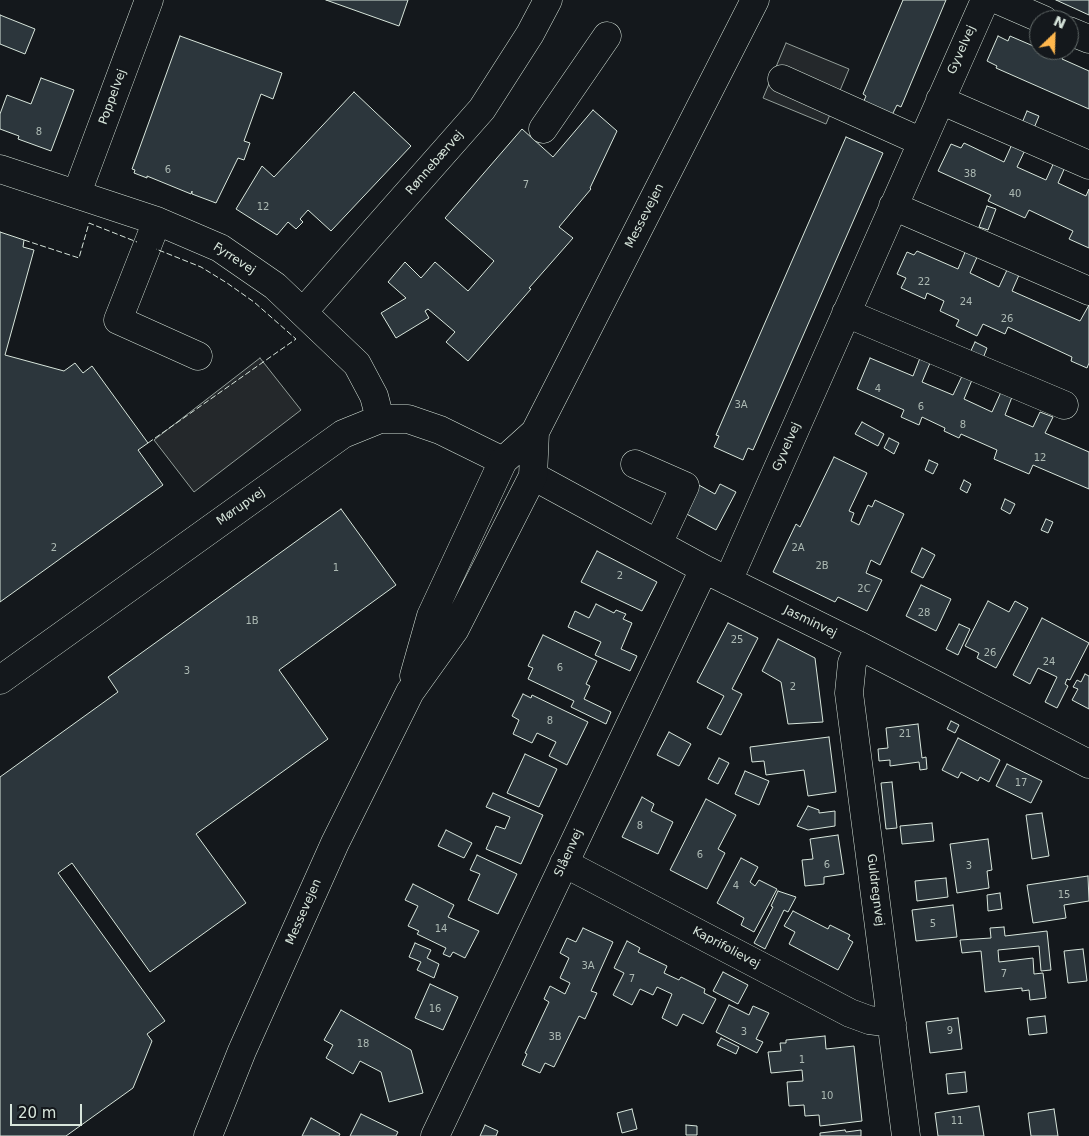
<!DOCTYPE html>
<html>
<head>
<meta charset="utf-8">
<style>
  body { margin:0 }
  #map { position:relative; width:1089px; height:1136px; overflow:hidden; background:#14181c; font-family:"DejaVu Sans",sans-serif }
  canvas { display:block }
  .north { position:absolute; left:1029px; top:10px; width:50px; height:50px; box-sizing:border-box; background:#14181c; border:1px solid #626a69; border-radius:50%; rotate:24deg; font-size:14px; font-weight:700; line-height:20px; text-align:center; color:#d8e6dc }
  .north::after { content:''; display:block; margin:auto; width:18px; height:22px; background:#ffb74d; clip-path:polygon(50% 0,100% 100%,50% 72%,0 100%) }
  .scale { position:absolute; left:10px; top:1104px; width:72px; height:22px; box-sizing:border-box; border:2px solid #d8e6dc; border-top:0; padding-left:6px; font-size:15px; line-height:18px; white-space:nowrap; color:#d8e6dc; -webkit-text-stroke:4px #14181c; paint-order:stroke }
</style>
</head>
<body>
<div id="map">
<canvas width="1089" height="1136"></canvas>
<div class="north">N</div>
<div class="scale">20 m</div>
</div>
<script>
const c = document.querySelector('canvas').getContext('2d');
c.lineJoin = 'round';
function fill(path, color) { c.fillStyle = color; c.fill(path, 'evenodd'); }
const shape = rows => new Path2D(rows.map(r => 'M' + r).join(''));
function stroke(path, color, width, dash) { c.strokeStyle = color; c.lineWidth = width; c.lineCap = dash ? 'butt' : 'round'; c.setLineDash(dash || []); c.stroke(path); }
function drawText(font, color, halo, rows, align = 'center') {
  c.font = font + ' "DejaVu Sans",sans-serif'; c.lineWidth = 4; c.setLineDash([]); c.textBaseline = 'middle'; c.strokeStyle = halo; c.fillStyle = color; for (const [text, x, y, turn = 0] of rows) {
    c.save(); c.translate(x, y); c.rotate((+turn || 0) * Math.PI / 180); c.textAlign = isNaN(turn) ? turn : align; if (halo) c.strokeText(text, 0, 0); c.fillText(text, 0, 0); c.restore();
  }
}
const parking = shape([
  [786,43,849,69,826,124,763,98,786,43],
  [260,358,301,410,194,492,154,440,260,358]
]);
const building = shape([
  [326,0,408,0,399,26,326,0],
  [903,0,946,0,901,107,897,105,892,115,863,103,866,96,863,94,903,0],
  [1056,0,1089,0,1089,15,1056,0],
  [0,15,35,29,25,54,0,44,0,15],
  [180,36,282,73,273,99,261,94,244,141,250,143,244,160,238,158,216,203,192,194,192,191,191,194,147,176,147,178,134,173,135,170,132,169,180,36],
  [998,36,1008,41,1010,36,1052,54,1054,50,1067,50,1062,59,1089,71,1089,109,996,68,997,66,987,61,998,36],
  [41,78,74,90,51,151,18,139,19,136,0,129,0,114,7,95,31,104,41,78],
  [354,92,411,146,331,231,308,210,300,219,303,222,296,229,288,222,277,235,236,209,262,166,274,177,354,92],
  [593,110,617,131,590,188,591,189,559,227,573,238,529,288,531,289,468,361,446,342,455,332,428,309,425,311,429,318,396,338,381,313,406,298,388,282,405,262,421,278,435,262,468,291,494,261,445,218,522,129,553,157,593,110],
  [1027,111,1039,116,1034,128,1022,123,1027,111],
  [846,137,883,153,753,450,748,448,743,460,714,447,719,436,716,435,846,137],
  [1013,142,1026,148,1017,167,1046,180,1055,160,1066,165,1058,183,1086,196,1089,189,1089,248,1069,239,1073,231,1029,210,1025,218,988,201,991,195,938,171,951,144,961,148,964,143,1004,162,1013,142],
  [987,206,996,209,988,230,979,227,987,206],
  [0,232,24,240,23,247,34,250,5,355,64,371,75,363,83,373,92,366,148,443,138,450,163,485,0,602,0,232],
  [966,250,978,255,970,273,999,287,1007,270,1019,275,1012,291,1080,321,1089,305,1089,363,1087,368,1071,361,1072,357,1008,327,1005,334,983,324,977,336,956,326,959,320,940,311,944,301,927,293,925,299,901,288,906,278,897,274,907,252,914,255,917,251,958,269,966,250],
  [975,342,987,348,982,361,969,355,975,342],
  [870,358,913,376,920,358,930,363,922,382,953,395,962,376,972,380,964,399,992,412,1001,392,1012,397,1005,415,1033,427,1040,412,1053,417,1045,433,1089,452,1089,489,1033,465,1029,474,994,459,997,450,961,434,959,438,944,431,945,428,922,417,919,425,901,417,904,410,857,389,870,358],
  [862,422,884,434,878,446,855,434,862,422],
  [889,438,899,443,894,454,884,448,889,438],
  [834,457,867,473,849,511,854,513,851,521,859,525,868,505,872,507,875,500,904,514,880,565,871,560,866,573,882,580,867,611,838,597,835,602,773,572,796,524,800,527,834,457],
  [929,460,938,464,933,474,925,470,929,460],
  [964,480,971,484,967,493,960,489,964,480],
  [697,484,715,494,720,484,736,492,716,530,683,512,697,484],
  [1005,499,1015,504,1010,514,1001,509,1005,499],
  [341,509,396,585,279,670,328,739,196,834,246,903,150,972,72,863,58,873,165,1021,147,1034,152,1041,133,1088,66,1136,0,1136,0,777,118,692,108,677,341,509],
  [1046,519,1053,522,1048,533,1041,530,1046,519],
  [922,548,935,555,923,578,911,572,922,548],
  [597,551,657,582,642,611,581,582,597,551],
  [921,585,951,599,936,631,906,616,921,585],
  [988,601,1009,612,1015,601,1028,608,996,668,977,658,979,653,965,646,988,601],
  [596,604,614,613,616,610,626,614,623,619,632,623,621,649,637,656,630,671,595,655,601,642,568,627,575,611,589,618,596,604],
  [1042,618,1089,643,1070,680,1067,679,1065,684,1068,686,1057,708,1045,702,1057,677,1038,668,1030,684,1013,675,1042,618],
  [728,623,758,638,732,689,742,694,721,735,707,728,724,696,697,682,728,623],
  [959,624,970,629,958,655,946,649,959,624],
  [543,635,597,661,586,684,590,686,584,699,611,712,606,724,571,707,574,701,528,679,533,668,528,666,543,635],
  [778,639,815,658,823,722,788,724,781,682,762,671,778,639],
  [1085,674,1089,676,1089,709,1072,700,1078,689,1073,687,1077,680,1081,682,1085,674],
  [523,694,531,698,532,695,588,722,567,765,549,756,556,742,537,733,532,743,513,734,519,720,512,716,523,694],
  [951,721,959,725,955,733,947,729,951,721],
  [918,724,922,758,926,757,927,769,920,770,919,762,890,766,890,760,879,761,878,749,888,748,886,728,918,724],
  [669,732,691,744,679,766,657,755,669,732],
  [829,737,836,792,808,796,804,770,766,775,764,761,752,762,750,747,829,737],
  [958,738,1000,760,989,782,980,777,978,781,961,772,958,778,942,770,958,738],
  [525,754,557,769,539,807,507,793,525,754],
  [719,758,729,763,718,784,708,779,719,758],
  [1007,764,1042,781,1031,803,996,786,1007,764],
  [745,771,769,781,759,805,735,794,745,771],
  [892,782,897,828,886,829,881,783,892,782],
  [493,793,543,815,521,864,486,849,496,826,505,829,510,817,486,807,493,793],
  [642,797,654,804,651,811,673,822,658,854,622,837,642,797],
  [706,799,736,815,718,849,725,853,707,889,670,870,706,799],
  [808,806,819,810,819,813,835,811,835,826,808,830,797,826,808,806],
  [1042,813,1049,856,1032,859,1026,815,1042,813],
  [932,823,934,841,902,844,900,826,932,823],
  [446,830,472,843,464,858,438,846,446,830],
  [838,835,844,874,824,877,824,884,805,886,802,860,813,859,810,839,838,835],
  [988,839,992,870,987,871,989,888,957,893,950,844,988,839],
  [477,855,517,874,498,914,468,900,480,874,470,870,477,855],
  [741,858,758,867,750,882,755,886,759,880,777,889,754,932,741,925,744,918,717,903,741,858],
  [1088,876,1089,901,1064,905,1066,918,1033,923,1027,885,1088,876],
  [946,878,948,897,917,901,915,881,946,878],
  [413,884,454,905,448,917,479,931,465,958,453,952,450,957,443,954,446,948,417,934,419,931,408,926,418,906,405,900,413,884],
  [778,891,796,897,788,912,784,910,765,949,754,943,773,907,771,906,778,891],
  [1000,893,1002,909,988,911,987,895,1000,893],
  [953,905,957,937,916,941,912,910,953,905],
  [793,911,828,929,830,925,850,935,848,939,853,942,838,970,789,944,795,932,784,926,793,911],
  [1004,927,1005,936,1047,931,1051,970,1041,971,1039,946,998,950,999,962,1033,958,1034,974,1043,973,1046,998,1030,1000,1029,990,1022,991,1022,988,985,992,981,951,962,953,960,940,991,938,990,928,1004,927],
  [583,928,613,942,591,991,597,993,585,1019,579,1016,554,1067,545,1063,540,1073,522,1065,527,1054,525,1053,549,1002,544,999,550,986,565,994,570,983,560,978,569,958,560,953,567,938,576,942,583,928],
  [627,941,640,948,638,952,667,966,664,973,679,980,681,977,705,989,704,993,716,999,703,1024,683,1014,677,1026,662,1018,672,994,657,987,653,995,640,989,632,1005,613,995,624,973,614,968,627,941],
  [415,943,431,950,427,958,439,964,434,978,417,970,421,962,409,957,415,943],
  [1083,949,1087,981,1068,983,1064,951,1083,949],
  [723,972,748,985,738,1004,713,991,723,972],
  [430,984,458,997,443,1030,415,1018,430,984],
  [729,1005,749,1015,753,1006,769,1013,756,1039,763,1042,757,1053,716,1032,729,1005],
  [341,1010,411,1050,423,1093,389,1102,381,1072,360,1061,353,1074,326,1058,333,1045,324,1040,341,1010],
  [1045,1016,1047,1033,1029,1035,1027,1018,1045,1016],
  [958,1018,962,1049,930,1053,926,1022,958,1018],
  [825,1036,826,1049,854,1046,862,1121,820,1126,819,1115,805,1116,804,1105,789,1106,787,1082,803,1081,802,1070,771,1073,768,1052,781,1051,780,1043,786,1043,786,1040,825,1036],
  [721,1038,739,1047,736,1054,717,1045,721,1038],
  [965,1072,967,1092,948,1094,946,1074,965,1072],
  [979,1106,984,1136,938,1136,935,1113,979,1106],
  [632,1109,637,1129,622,1133,617,1113,632,1109],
  [1054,1109,1058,1136,1031,1136,1028,1113,1054,1109],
  [361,1114,398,1132,396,1136,350,1136,361,1114],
  [311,1118,340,1134,339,1136,302,1136,311,1118],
  [485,1125,498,1131,496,1136,480,1136,485,1125],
  [686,1125,697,1126,697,1135,686,1135,686,1125],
  [845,1130,846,1132,861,1130,861,1136,820,1136,820,1133,845,1130]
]);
const minor = shape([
  [998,0,1044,20],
  [1069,31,1089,39],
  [782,79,922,142],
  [940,100,1089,165],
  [543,129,607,36],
  [0,169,157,221,220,248,275,286,357,364,374,396,380,419],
  [77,193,149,0],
  [893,206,1089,291],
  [157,221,118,320,198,356],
  [303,312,482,109,530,34,548,0],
  [846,313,1064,405],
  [635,464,685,486,658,544],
  [533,476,704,569,860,646,1089,764],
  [728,581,985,0],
  [860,646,852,663,849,693,906,1136],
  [0,680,343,434,380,419,408,419,440,430,503,461],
  [564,863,850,1013,869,1020,892,1023],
  [435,1136,704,569]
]);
const major = shape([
  [414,676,431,616,503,461,535,432,755,0],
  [208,1136,242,1051,335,843,410,692,455,629,533,476,535,432]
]);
const fence = shape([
  [24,240,79,258,89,223,137,242],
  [148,443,296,339,254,302,227,283,201,267,156,249]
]);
const numberNames = [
  ["8",39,132],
  ["6",168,170],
  ["38",970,174],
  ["7",526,185],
  ["40",1015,194],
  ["12",263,207],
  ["22",924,282],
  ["24",966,302],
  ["26",1007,319],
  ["4",878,389],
  ["3A",741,405],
  ["6",921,407],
  ["8",963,425],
  ["12",1040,458],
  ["2",54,548],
  ["2A",798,548],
  ["2B",822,566],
  ["1",336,568],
  ["2",620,576],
  ["2C",864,589],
  ["28",924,613],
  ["1B",252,621],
  ["25",737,640],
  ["26",990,653],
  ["24",1049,662],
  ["6",560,668],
  ["3",187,671],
  ["2",793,687],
  ["8",550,721],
  ["21",905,734],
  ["17",1021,783],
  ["8",640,826],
  ["6",700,855],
  ["6",827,865],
  ["3",969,866],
  ["4",736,886],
  ["15",1064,895],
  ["5",933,924],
  ["14",441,929],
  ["3A",588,966],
  ["7",1004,974],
  ["7",632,979],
  ["16",435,1009],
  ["9",950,1031],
  ["3",744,1032],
  ["3B",555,1037],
  ["18",363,1044],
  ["1",802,1060],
  ["10",827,1096],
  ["11",957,1121]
];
const streetNames = [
  ["Gyvelvej",962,50,-66],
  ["Poppelvej",113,97,-70],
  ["Rønnebærvej",435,163,-49],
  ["Messevejen",645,216,-63],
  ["Fyrrevej",234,259,33],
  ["Gyvelvej",787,447,-66],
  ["Mørupvej",241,507,-35],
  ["Jasminvej",810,622,26],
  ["Slåenvej",569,853,-65],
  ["Guldregnvej",875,890,83],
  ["Messevejen",304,912,-66],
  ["Kaprifolievej",726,948,28]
];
fill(parking, '#24282b');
stroke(parking, '#939e99', 1);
fill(building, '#2c363c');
stroke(building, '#d8e6dc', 1);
stroke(minor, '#d8e6dc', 29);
stroke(major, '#d8e6dc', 29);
stroke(minor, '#14181c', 28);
stroke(major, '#14181c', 28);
stroke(fence, '#d8e6dc', 1, [6, 2.5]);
drawText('10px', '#adbab4', null, numberNames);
drawText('12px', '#d8e6dc', '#14181c', streetNames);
</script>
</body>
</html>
